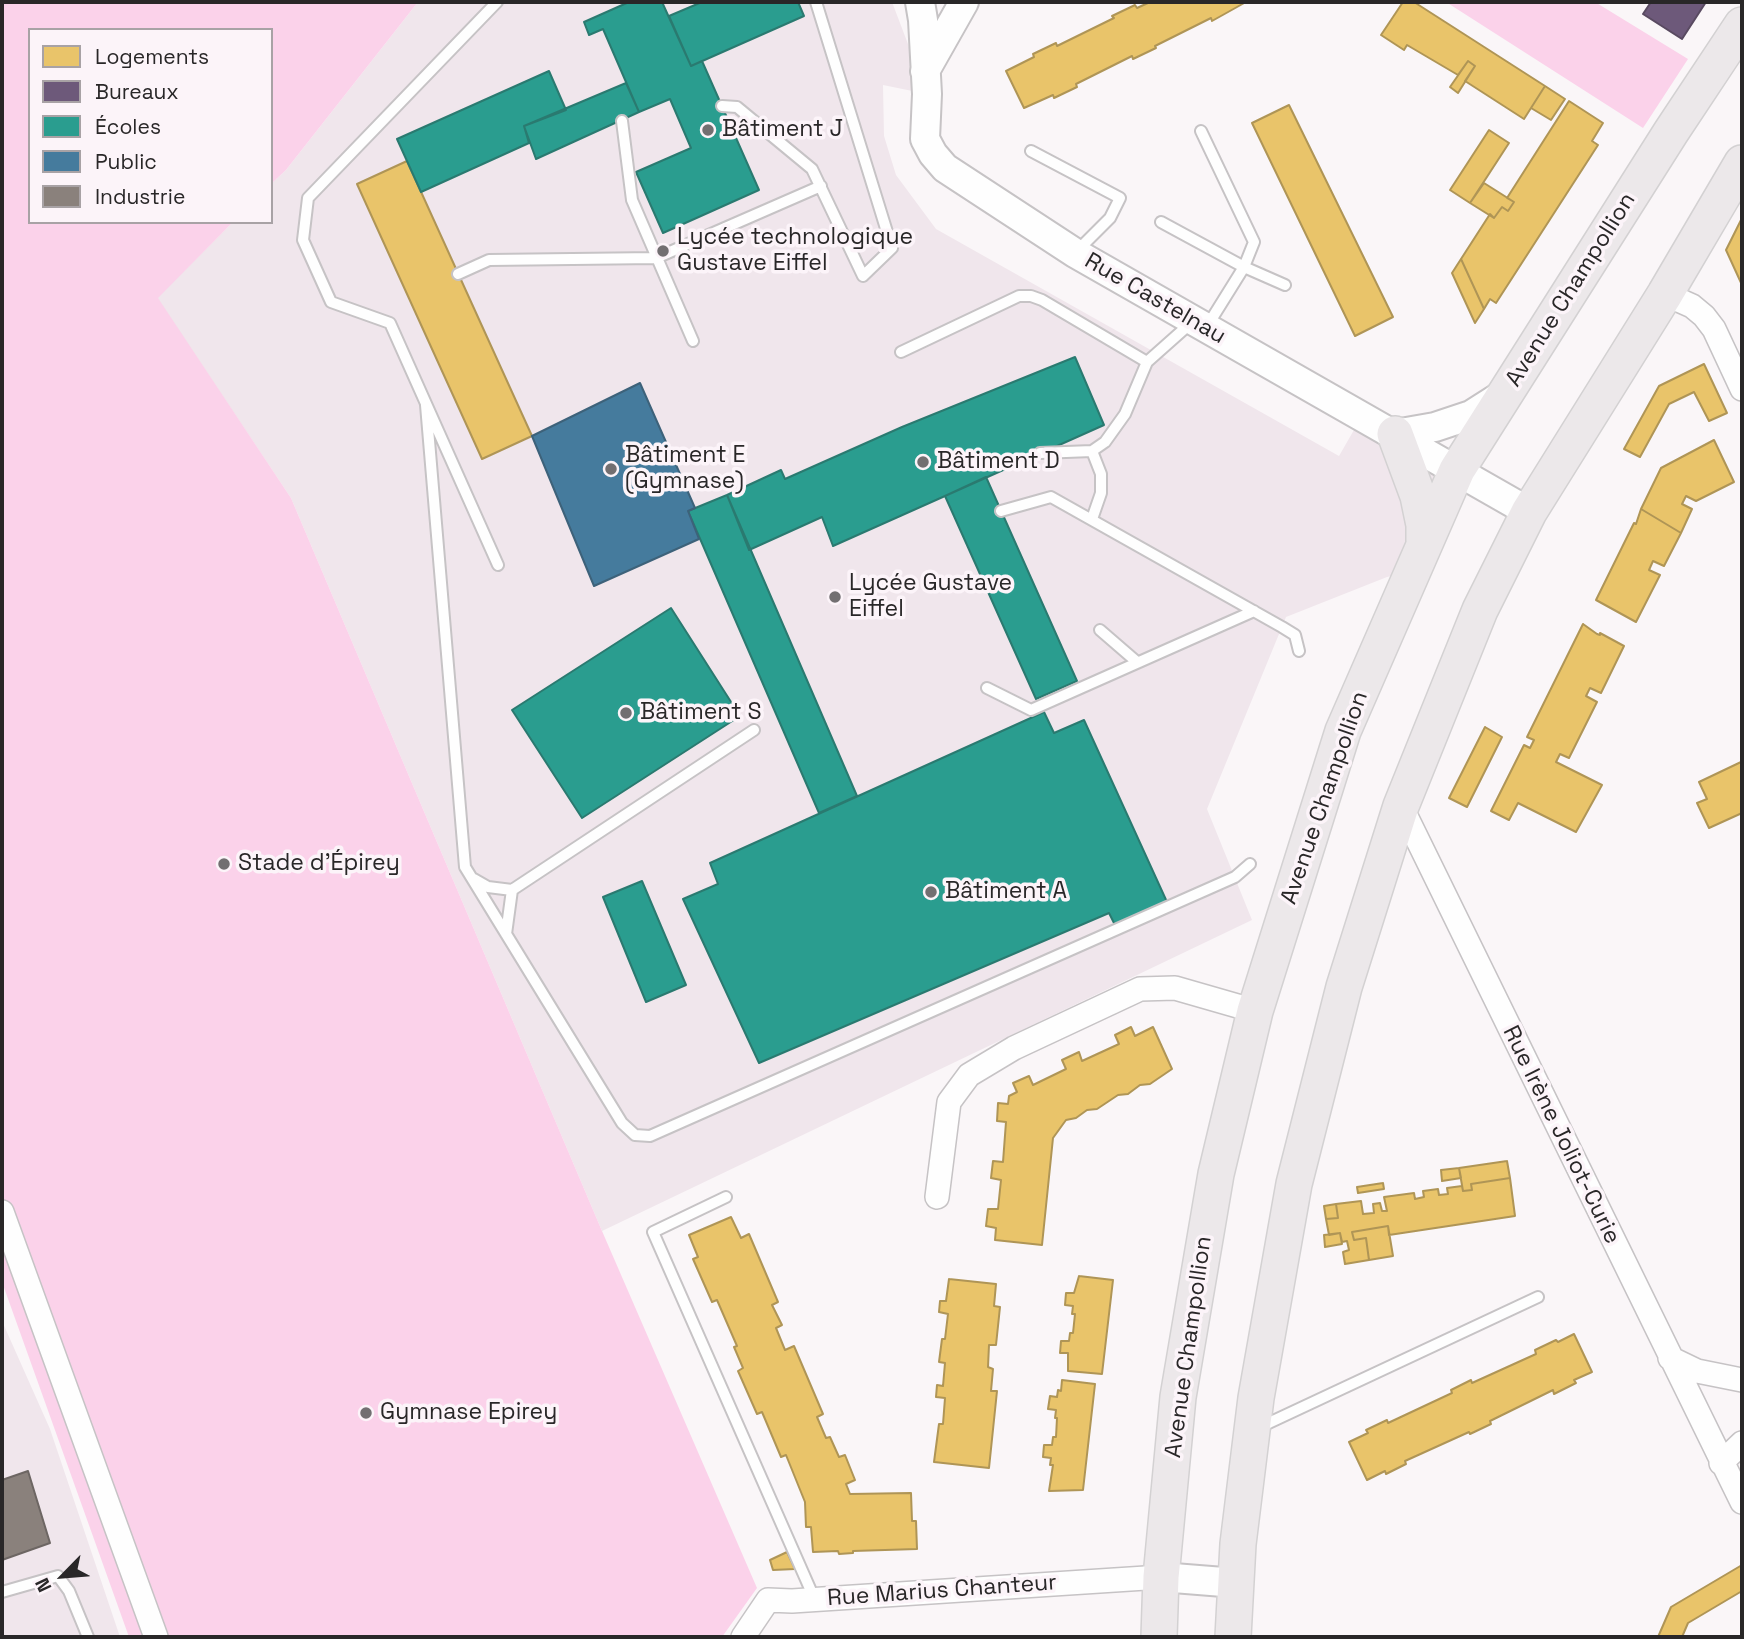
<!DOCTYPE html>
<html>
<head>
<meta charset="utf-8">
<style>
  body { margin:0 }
  #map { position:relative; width:1744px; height:1639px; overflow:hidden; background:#faf6f8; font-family:"Space Grotesk",sans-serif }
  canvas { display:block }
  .frame { position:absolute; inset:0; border:4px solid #292728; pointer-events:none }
  .legend { position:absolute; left:28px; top:28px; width:245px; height:196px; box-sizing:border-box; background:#fcf4f9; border:2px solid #a8a2a5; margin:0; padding:9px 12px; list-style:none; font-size:21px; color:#292728 }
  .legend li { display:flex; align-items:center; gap:14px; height:35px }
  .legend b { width:35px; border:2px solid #a8a2a5 }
  .north { position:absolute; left:28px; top:1541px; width:70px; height:70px; -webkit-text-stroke:5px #fcf4f9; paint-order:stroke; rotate:245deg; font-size:19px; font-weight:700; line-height:28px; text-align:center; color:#292728 }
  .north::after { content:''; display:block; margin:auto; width:24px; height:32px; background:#292728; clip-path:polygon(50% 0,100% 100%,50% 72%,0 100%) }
</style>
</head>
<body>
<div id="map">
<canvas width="1744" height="1639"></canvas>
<div class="frame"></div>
<ul class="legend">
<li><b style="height:19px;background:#e9c46a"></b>Logements</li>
<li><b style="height:19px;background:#6d597a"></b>Bureaux</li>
<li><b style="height:19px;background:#2a9d8f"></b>Écoles</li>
<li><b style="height:19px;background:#457b9d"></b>Public</li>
<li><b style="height:19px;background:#8a817c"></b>Industrie</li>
</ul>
<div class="north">N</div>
</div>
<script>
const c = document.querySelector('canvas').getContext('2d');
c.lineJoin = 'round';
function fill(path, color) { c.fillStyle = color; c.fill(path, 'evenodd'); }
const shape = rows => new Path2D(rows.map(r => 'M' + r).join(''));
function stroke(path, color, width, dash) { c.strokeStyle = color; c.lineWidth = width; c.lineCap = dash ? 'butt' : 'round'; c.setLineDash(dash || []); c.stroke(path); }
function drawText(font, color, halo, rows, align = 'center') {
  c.font = font + ' "Space Grotesk",sans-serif'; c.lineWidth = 7; c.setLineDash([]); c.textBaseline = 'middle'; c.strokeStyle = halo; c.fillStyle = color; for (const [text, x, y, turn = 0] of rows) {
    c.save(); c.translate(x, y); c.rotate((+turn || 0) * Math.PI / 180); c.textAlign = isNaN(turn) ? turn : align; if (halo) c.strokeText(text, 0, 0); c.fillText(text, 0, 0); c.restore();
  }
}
const built = shape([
  [418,2,892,2,927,94,883,85,884,136,896,175,936,229,1339,456,1362,416,1457,470,1410,572,1387,577,1286,617,1207,809,1252,920,602,1231,291,498,157,298,233,222,271,222,271,184,286,170],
  [2,1321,50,1429,120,1637,2,1637]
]);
const green = shape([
  [2,2,418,2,286,170,271,184,271,30,30,30,30,222,233,222,158,298,291,498,602,1231,757,1588,722,1637,129,1637,2,1282],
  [1446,2,1595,2,1688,59,1643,128]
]);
const homes = shape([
  [1150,2,1246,2,1212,21,1211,18,1155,46,1156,48,1133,59,1132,56,1076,84,1077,87,1054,98,1053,95,1024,108,1006,71,1034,57,1033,54,1056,43,1057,46,1114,18,1112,16,1135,5,1137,8,1150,2],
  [1403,2,1414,2,1545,86,1524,119,1465,81,1475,66,1468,61,1458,75,1407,45,1404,50,1381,35,1403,2],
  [1468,61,1475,66,1458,93,1450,87,1468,61],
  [1545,86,1565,99,1551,120,1531,108,1545,86],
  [1569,101,1603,123,1592,141,1598,145,1496,303,1490,299,1484,309,1461,259,1490,214,1494,218,1502,207,1508,211,1514,202,1507,198,1569,101],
  [1289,105,1393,317,1355,336,1252,123,1289,105],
  [1489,130,1509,143,1470,203,1450,190,1489,130],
  [407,161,532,436,482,459,357,184,407,161],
  [1484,183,1514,202,1508,211,1502,207,1494,218,1470,203,1484,183],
  [1742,218,1742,285,1726,250,1742,218],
  [1461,259,1484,309,1475,323,1452,273,1461,259],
  [1704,364,1727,413,1709,421,1694,392,1669,404,1640,457,1624,449,1659,386,1704,364],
  [1714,440,1734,482,1696,501,1686,496,1682,504,1692,509,1681,533,1641,509,1661,468,1714,440],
  [1641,509,1681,533,1664,566,1653,561,1649,570,1660,575,1636,622,1596,600,1634,523,1636,524,1641,509],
  [1583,624,1597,634,1600,635,1600,633,1624,646,1601,693,1590,688,1586,696,1597,702,1569,758,1560,754,1556,762,1602,785,1576,832,1518,803,1509,820,1491,811,1524,745,1530,748,1534,740,1527,737,1583,624],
  [1485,727,1502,737,1467,807,1449,798,1485,727],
  [1741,762,1742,813,1709,828,1697,803,1707,799,1699,782,1741,762],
  [1131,1027,1135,1036,1153,1027,1172,1069,1150,1084,1140,1085,1128,1094,1118,1095,1097,1109,1087,1110,1076,1118,1066,1120,1053,1138,1042,1245,995,1240,996,1228,986,1226,988,1209,998,1209,1001,1180,991,1178,993,1161,1003,1162,1006,1122,997,1121,998,1103,1008,1104,1009,1096,1017,1092,1013,1083,1029,1076,1033,1085,1066,1069,1062,1060,1079,1052,1082,1061,1119,1044,1115,1035,1131,1027],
  [1507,1161,1510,1178,1471,1184,1472,1190,1463,1191,1459,1168,1507,1161],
  [1459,1168,1461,1178,1442,1181,1441,1170,1459,1168],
  [1510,1178,1515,1216,1389,1235,1388,1226,1352,1232,1354,1240,1366,1238,1369,1260,1345,1264,1343,1252,1349,1250,1347,1241,1342,1242,1340,1233,1329,1235,1326,1219,1338,1218,1336,1204,1361,1201,1363,1214,1374,1213,1373,1204,1380,1203,1382,1211,1387,1211,1384,1197,1414,1193,1415,1199,1424,1197,1423,1191,1438,1189,1439,1195,1448,1194,1447,1188,1462,1186,1463,1191,1472,1190,1471,1184,1510,1178],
  [1383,1183,1384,1189,1358,1193,1357,1187,1383,1183],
  [1336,1204,1338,1218,1326,1219,1324,1206,1336,1204],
  [731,1217,741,1238,749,1234,778,1302,772,1305,782,1325,776,1328,785,1350,794,1346,823,1414,817,1417,826,1438,830,1437,839,1457,845,1455,855,1480,846,1484,850,1494,911,1493,912,1521,916,1521,917,1549,853,1551,853,1553,839,1554,838,1551,813,1552,811,1527,806,1527,805,1502,786,1455,781,1457,762,1412,757,1414,738,1371,743,1368,734,1347,737,1346,717,1300,712,1302,693,1259,698,1257,689,1235,731,1217],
  [1388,1226,1393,1256,1369,1260,1366,1238,1354,1240,1352,1232,1388,1226],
  [1340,1233,1342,1244,1325,1247,1324,1235,1340,1233],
  [1079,1276,1113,1280,1102,1374,1068,1371,1068,1353,1060,1353,1061,1341,1069,1341,1070,1333,1073,1333,1075,1314,1072,1314,1073,1306,1065,1305,1066,1293,1074,1293,1079,1276],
  [949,1279,996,1284,994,1306,1000,1307,996,1345,989,1345,988,1367,993,1369,991,1391,997,1391,989,1468,934,1462,939,1424,943,1424,945,1398,936,1397,937,1385,943,1386,945,1363,939,1362,942,1339,945,1339,948,1314,939,1312,940,1301,946,1301,949,1279],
  [1574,1334,1592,1372,1574,1380,1576,1383,1554,1394,1553,1390,1490,1421,1491,1424,1470,1434,1469,1432,1405,1461,1406,1464,1386,1474,1385,1471,1367,1480,1366,1478,1349,1442,1368,1433,1366,1430,1387,1420,1388,1423,1452,1393,1451,1390,1471,1380,1472,1383,1536,1354,1535,1350,1556,1340,1558,1342,1574,1334],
  [1062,1380,1095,1384,1083,1490,1049,1491,1053,1465,1050,1465,1051,1458,1043,1457,1044,1445,1052,1445,1053,1437,1056,1437,1057,1418,1055,1418,1056,1410,1048,1409,1050,1396,1057,1397,1058,1390,1061,1391,1062,1380],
  [787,1552,795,1569,773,1570,770,1560,787,1552],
  [1742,1565,1742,1591,1688,1623,1682,1637,1658,1637,1671,1607,1742,1565]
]);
const offices = shape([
  [1651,2,1706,2,1682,39,1643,14,1651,2]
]);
const schools = shape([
  [629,2,662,2,691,66,702,61,759,190,663,233,636,172,691,148,670,99,639,112,603,29,589,35,584,22,629,2],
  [702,2,798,2,804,16,691,66,669,16,702,2],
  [549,71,566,110,524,126,529,143,421,192,397,139,549,71],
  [626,83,639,112,536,159,524,126,626,83],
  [1075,357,1104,425,833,546,822,517,749,550,727,495,781,470,785,479,902,427,1075,357],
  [986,477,1077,681,1036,699,945,496,986,477],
  [727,495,857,796,819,813,688,511,727,495],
  [671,608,740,716,582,818,512,710,671,608],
  [1044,712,1054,733,1084,720,1167,902,1115,925,1109,913,759,1063,683,899,718,884,710,863,1044,712],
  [642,881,686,985,646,1002,603,897,642,881]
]);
const public = shape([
  [640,383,695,508,688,511,699,539,594,586,532,436,640,383]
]);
const industry = shape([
  [28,1471,50,1543,2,1560,2,1480,28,1471]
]);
const service = shape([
  [497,2,308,198,303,240,331,302,390,323,498,565],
  [722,106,737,107,812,169,863,276,892,248,816,2],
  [622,121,632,200,693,341],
  [1201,131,1254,242,1244,267,1206,328],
  [1031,151,1120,198,1110,218,1077,251],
  [1161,222,1244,267,1285,285],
  [458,274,489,260,656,258,821,186],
  [901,352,1019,296,1031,296,1042,300,1147,362,1192,322],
  [426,405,465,867,622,1123,635,1135,650,1136,1235,877,1250,864],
  [1040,453,1092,451],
  [1001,511,1051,497,1282,627,1295,635,1299,651],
  [1092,519,1101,493,1101,474,1092,451,1105,442,1125,414,1147,362],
  [1100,630,1137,662],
  [987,688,1031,710,1254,611],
  [474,879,488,887,512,890,754,730],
  [506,934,512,890],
  [726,1197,653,1232,815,1600],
  [1258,1428,1538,1297],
  [2,1592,58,1576,69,1591,88,1637]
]);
const minor = shape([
  [1665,294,1692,306,1704,316,1714,329,1742,389],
  [1401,806,1742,1502],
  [937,1197,949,1102,969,1075,1014,1048,1140,989,1175,988,1255,1011],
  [2,1212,156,1637],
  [1670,1358,1697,1371,1742,1380],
  [1721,1463,1742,1443],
  [743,1637,768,1600,792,1601,1161,1577]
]);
const tertiary = shape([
  [920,2,923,20,927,94,925,139,933,154,945,168,1075,253,1529,512],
  [925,71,964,2],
  [1395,434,1435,427,1471,415,1504,394],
  [1161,1577,1236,1583]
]);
const primary = shape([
  [1395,434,1418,496,1424,525,1424,541],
  [1159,1637,1161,1577,1178,1397,1216,1174,1255,1011,1343,731,1457,470,1671,132,1742,25],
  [1233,1637,1238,1544,1256,1398,1294,1184,1344,987,1401,806,1480,610,1529,512,1665,294,1742,163]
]);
const markers = [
  [708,130,7,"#726f71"],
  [663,251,7,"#726f71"],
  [923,462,7,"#726f71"],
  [611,469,7,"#726f71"],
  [835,597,7,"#726f71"],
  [626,713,7,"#726f71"],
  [224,864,7,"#726f71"],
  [931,892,7,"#726f71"],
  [366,1413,7,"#726f71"]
];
const poiNames = [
  ["Bâtiment J",722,130],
  ["Lycée technologique",677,238],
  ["Gustave Eiffel",677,264],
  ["Bâtiment E",625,456],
  ["(Gymnase)",625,482],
  ["Bâtiment D",937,462],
  ["Lycée Gustave",849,584],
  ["Eiffel",849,610],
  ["Bâtiment S",640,713],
  ["Stade d'Épirey",238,864],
  ["Bâtiment A",945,892],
  ["Gymnase Epirey",380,1413]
];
const streetNames = [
  ["Avenue Champollion",1571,290,-58],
  ["Rue Castelnau",1155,299,30],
  ["Avenue Champollion",1325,798,-71],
  ["Rue Irène Joliot-Curie",1561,1135,64],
  ["Avenue Champollion",1189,1347,-82],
  ["Rue Marius Chanteur",942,1591,-4]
];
fill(built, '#f0e6ec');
fill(green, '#fbd2ea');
fill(homes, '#e9c46a');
stroke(homes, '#af9556', 2);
fill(offices, '#6d597a');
stroke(offices, '#594a61', 2);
fill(schools, '#2a9d8f');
stroke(schools, '#2a7a70', 2);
fill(public, '#457b9d');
stroke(public, '#3d627a', 2);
fill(industry, '#8a817c');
stroke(industry, '#6d6663', 2);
stroke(service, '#c6c3c5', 14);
stroke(minor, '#c6c3c5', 26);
stroke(tertiary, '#c6c3c5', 32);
stroke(primary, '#d3d1d2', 38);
stroke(service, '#fefefe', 10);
stroke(minor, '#fefefe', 23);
stroke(tertiary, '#fefefe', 28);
stroke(primary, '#ece8ea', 35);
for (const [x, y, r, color] of markers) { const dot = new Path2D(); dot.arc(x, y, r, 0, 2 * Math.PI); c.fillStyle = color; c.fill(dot); stroke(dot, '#fcf4f9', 2.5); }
drawText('23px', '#292728', '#fcf4f9', poiNames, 'left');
drawText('23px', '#292728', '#fcf4f9', streetNames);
</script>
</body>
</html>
